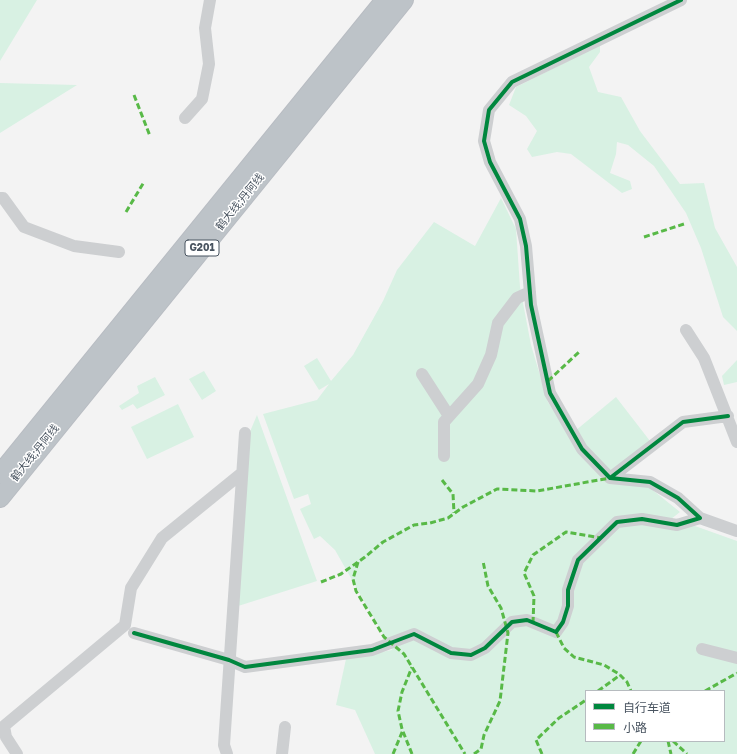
<!DOCTYPE html>
<html>
<head>
<meta charset="utf-8">
<style>
  body { margin:0 }
  #map { position:relative; width:737px; height:754px; overflow:hidden; background:#f3f3f3; font-family:"Golos Text","Noto Sans SC",sans-serif }
  canvas { display:block }
  .legend { position:absolute; left:585px; top:690px; width:140px; height:52px; box-sizing:border-box; background:#fff; border:1px solid #b6bbbf; margin:0; padding:5px 7px; list-style:none; font-size:12px; color:#495460 }
  .legend li { display:flex; align-items:center; gap:8px; height:20px }
  .legend b { width:20px; border:1px solid #b6bbbf }
</style>
</head>
<body>
<div id="map">
<canvas width="737" height="754"></canvas>
<ul class="legend">
<li><b style="height:5px;background:#00873e"></b>自行车道</li>
<li><b style="height:5px;background:#58b947"></b>小路</li>
</ul>
</div>
<script>
const c = document.querySelector('canvas').getContext('2d');
c.lineJoin = 'round';
function fill(path, color) { c.fillStyle = color; c.fill(path, 'evenodd'); }
const shape = rows => new Path2D(rows.map(r => 'M' + r).join(''));
function stroke(path, color, width, dash) { c.strokeStyle = color; c.lineWidth = width; c.lineCap = dash ? 'butt' : 'round'; c.setLineDash(dash || []); c.stroke(path); }
function drawText(font, color, halo, rows, align = 'center') {
  c.font = font + ' "Golos Text","Noto Sans SC",sans-serif'; c.lineWidth = 3; c.setLineDash([]); c.textBaseline = 'middle'; c.strokeStyle = halo; c.fillStyle = color; for (const [text, x, y, turn = 0] of rows) {
    c.save(); c.translate(x, y); c.rotate((+turn || 0) * Math.PI / 180); c.textAlign = isNaN(turn) ? turn : align; if (halo) c.strokeText(text, 0, 0); c.fillText(text, 0, 0); c.restore();
  }
}
const green = shape([
  [0,0,37,0,0,61],
  [600,45,600,52,589,67,598,92,621,97,640,131,680,184,704,183,715,228,737,267,737,331,723,317,701,248,686,213,654,166,628,145,617,142,616,154,610,173,630,181,632,189,622,193,571,154,557,152,532,157,527,149,537,131,526,116,509,105,516,87],
  [0,83,77,85,0,133],
  [501,198,516,229,520,287,531,345,548,402,569,436,616,397,650,441,609,483,649,487,680,512,661,527,695,526,737,541,737,754,375,754,355,710,336,705,346,659,392,650,335,550,320,536,314,539,300,509,311,504,308,494,294,499,263,414,317,400,329,384,319,390,304,366,317,358,331,381,353,355,383,301,397,270,434,222,475,246],
  [586,691,724,691,724,741,586,741],
  [737,360,737,382,724,385,722,376],
  [204,371,216,391,202,400,189,379],
  [155,377,165,395,137,409,133,404,122,410,119,406,139,393,137,386],
  [178,404,194,437,147,459,131,427],
  [257,415,317,581,235,607,249,434]
]);
const minor = shape([
  [185,118,202,99,209,64,205,28,210,0],
  [0,198,3,198,24,227,74,246,119,252],
  [686,330,704,358,737,442],
  [422,374,449,416],
  [444,456,444,422,478,384,491,355,498,323,517,298,530,292],
  [610,478,582,449,550,393,531,305,526,246,520,219,490,162,484,141,489,110,512,82,681,0],
  [700,518,737,531],
  [134,633,229,660,245,667,372,650,414,634,451,653,471,655,485,648,512,622,527,620,556,632,563,622,568,606,568,590,578,560,617,522,642,519,677,525,700,518,678,498,650,482,610,478,683,422,728,416],
  [702,649,737,658],
  [17,754,6,737,4,726,125,625,131,588,162,538,242,473],
  [227,754,224,745,245,433],
  [282,754,285,727]
]);
const highway = shape([
  [0,474,385,0],
  [0,498,404,0]
]);
const quiet = shape([
  [134,95,150,136],
  [126,212,144,182],
  [644,237,684,224],
  [548,381,579,352],
  [442,480,453,494,454,513],
  [358,562,353,579,356,591,384,637,404,654,465,754],
  [321,582,341,574,365,557,383,542,414,525,430,523,448,518,463,507,497,489,537,491,610,478],
  [533,623,534,596,524,573,533,555,566,532,601,538],
  [556,632,564,648,574,657,604,665,619,674,627,682,631,691],
  [598,691,620,675],
  [705,691,737,673],
  [668,741,671,754],
  [673,741,687,754],
  [393,754,403,730],
  [412,754,402,729,398,711,402,692,412,667],
  [474,754,481,749,484,735,500,701,508,633,501,608,488,586,483,561],
  [542,754,536,740,559,718,586,700],
  [633,754,641,741]
]);
const cycleway = shape([
  [610,478,582,449,550,393,531,305,526,246,520,219,490,162,484,141,489,110,512,82,681,0],
  [134,633,229,660,245,667,372,650,414,634,451,653,471,655,485,648,512,622,527,620,556,632,563,622,568,606,568,590,578,560,617,522,642,519,677,525,700,518,678,498,650,482,610,478,683,422,728,416]
]);
const shields = [
  [202,248,34]
];
const shieldNames = [
  ["G201",202,248]
];
const streetNames = [
  ["鹤大线;丹阿线",240,202,-51],
  ["鹤大线;丹阿线",35,453,-51]
];
fill(green, '#d8f1e3');
stroke(highway, '#b8bcc2', 20);
stroke(minor, '#cdcfd1', 12);
stroke(highway, '#bdc3c8', 18);
stroke(quiet, '#58b947', 3, [6, 3]);
stroke(cycleway, '#00873e', 4);
for (const [x, y, w] of shields) { const box = new Path2D(); box.roundRect(x - w / 2, y - 8, w, 16, 3); c.fillStyle = '#fff'; c.fill(box); stroke(box, '#495460', 1); }
drawText('bold 10px', '#495460', null, shieldNames);
drawText('11px', '#495460', '#fff', streetNames);
</script>
</body>
</html>
